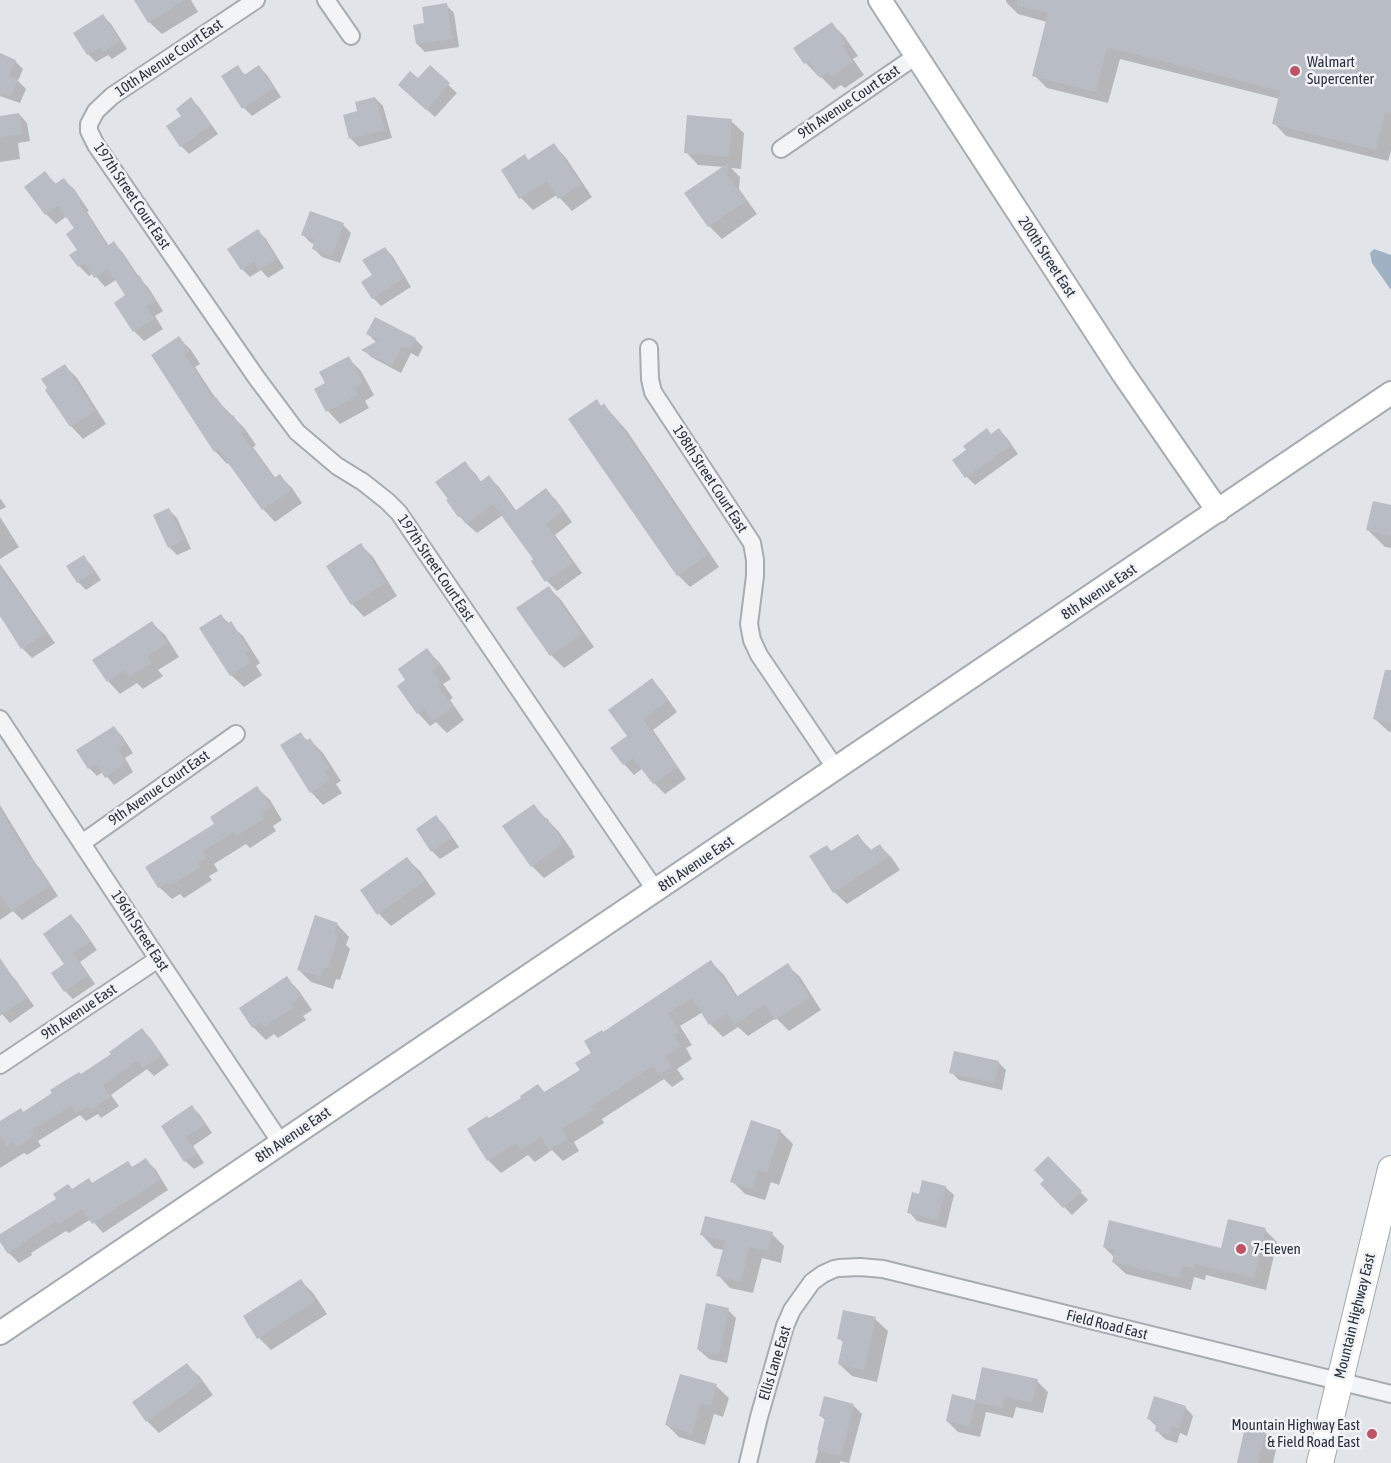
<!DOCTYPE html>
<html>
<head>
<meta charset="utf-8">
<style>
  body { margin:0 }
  canvas { display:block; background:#e1e4e8 }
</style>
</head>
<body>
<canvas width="1391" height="1463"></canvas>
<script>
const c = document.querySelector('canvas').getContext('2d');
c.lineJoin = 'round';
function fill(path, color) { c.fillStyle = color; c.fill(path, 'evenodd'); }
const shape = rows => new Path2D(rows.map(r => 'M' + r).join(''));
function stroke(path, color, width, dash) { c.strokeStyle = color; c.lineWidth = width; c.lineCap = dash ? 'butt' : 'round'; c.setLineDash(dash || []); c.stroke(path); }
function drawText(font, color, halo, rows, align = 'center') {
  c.font = font + ' "Asap Condensed",sans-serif'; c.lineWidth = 5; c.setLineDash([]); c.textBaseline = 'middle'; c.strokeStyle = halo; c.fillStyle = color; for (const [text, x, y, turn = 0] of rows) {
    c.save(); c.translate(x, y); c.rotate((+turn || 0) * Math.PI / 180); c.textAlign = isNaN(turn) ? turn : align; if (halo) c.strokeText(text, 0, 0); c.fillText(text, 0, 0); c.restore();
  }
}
const water = shape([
  [1374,249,1391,255,1391,290,1372,263,1370,253]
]);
const shadow = shape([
  [135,0,191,0,198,12,162,34,149,22],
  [1006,0,1391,0,1391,151,1388,161,1286,136,1274,123,1280,99,1120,59,1108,103,1047,88,1034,75,1047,22,1018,14,1006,2],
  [446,5,454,13,459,47,425,52,417,44,426,25],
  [103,16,111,24,127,49,112,59,108,55,96,62,88,54],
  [832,24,844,36,858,56,853,59,864,75,845,88,841,85,834,90,819,75,818,76,806,63,795,49],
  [0,55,15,61,23,69,18,81,26,89,20,103,0,96],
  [238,67,246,76,259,67,267,75,281,97,252,116,244,108],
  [430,68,457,93,435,117,408,93],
  [375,98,383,106,392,138,359,147,351,139,359,112],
  [191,99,199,107,218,134,189,154,181,146,183,116],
  [19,114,27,123,30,141,18,143,20,159,0,162,0,118],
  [731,121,744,133,741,169,731,168,740,177,739,189,757,214,722,239,709,226,724,167,698,165,686,152],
  [554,145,566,158,592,197,572,211,557,195,533,210,521,198,524,156,529,161],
  [45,173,57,185,64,180,74,189,89,211,87,212,109,246,114,243,123,253,141,280,148,287,163,311,155,316,163,329,144,341,134,331,116,303,127,296,117,279,105,287,93,273,89,276,79,266,76,229,67,216,56,224,46,214],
  [343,225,351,233,340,263,322,257,314,249,315,244,311,243,303,235],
  [258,231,266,239,284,268,268,278,261,270,250,277,242,269],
  [385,248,393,257,411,287,381,306,373,298,374,276],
  [368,334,415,339,423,347,418,357,411,353,401,373,371,357,364,350,377,343],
  [179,338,191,350,200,364,195,367,216,399,245,429,256,445,253,447,276,479,280,476,292,488,302,503,275,522,263,509,229,462,227,464,215,451],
  [348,358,361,371,374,395,365,401,369,408,340,424,328,411,316,389,327,384],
  [64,365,77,378,106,424,83,439,71,426],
  [596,401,602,407,604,405,627,431,719,567,690,587,678,575],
  [999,430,1007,438,1018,454,975,485,967,477,955,460],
  [464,463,475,473,481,482,489,477,499,487,517,512,546,490,556,500,572,522,555,535,582,573,557,591,547,581,535,559,503,515,477,533,469,526,459,516],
  [0,498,6,507,0,510],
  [1391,507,1391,548,1385,547,1368,530],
  [169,510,177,518,191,549,177,555,169,547],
  [0,517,19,547,0,559],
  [361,545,373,557,397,596,364,617,352,604],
  [83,557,91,565,101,580,86,590,78,582],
  [0,564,55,643,32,658,22,648,0,615],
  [549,588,561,600,594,647,564,668,551,655,518,608],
  [221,616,243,636,260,663,256,666,262,675,244,687,231,675],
  [152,623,165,635,179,657,158,670,163,676,143,689,137,683,120,694,108,681],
  [427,650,439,662,451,679,443,684,453,698,450,700,464,720,447,733,436,722,430,726,418,713,407,680],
  [1391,672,1391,732,1388,731,1375,719],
  [652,680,662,691,677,712,653,730,686,779,665,794,654,783,643,768,634,775,624,764,629,736],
  [113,727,122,736,133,753,125,758,133,772,114,785,103,772,97,776,89,768],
  [300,734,308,741,310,740,323,753,341,781,336,784,342,793,323,805,311,792],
  [257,788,270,800,282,820,273,826,276,831,250,848,246,844,214,864,218,871,209,876,212,880,184,898,180,894,172,899,159,887,216,825],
  [0,805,36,864,41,870,58,896,22,920,13,911,0,920],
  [534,806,559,832,573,852,572,853,575,857,544,878,532,866],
  [436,817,444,825,459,847,440,859,432,851],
  [858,836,872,851,880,846,892,858,900,870,847,904,834,892,827,847,832,852],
  [407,859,420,871,436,894,391,926,379,914],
  [71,916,79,924,97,950,80,962,95,984,73,999,65,991,66,964],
  [337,924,349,937,346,945,350,949,340,980,336,979,333,989,311,982,299,970],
  [711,962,724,975,738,997,787,965,800,977,821,1010,789,1031,776,1018,748,1036,738,1027,723,1037,710,1024,703,1012,680,1026,692,1045,686,1048,692,1059,677,1069,684,1079,672,1087,664,1079,602,1119,604,1123,574,1142,579,1151,563,1161,552,1150,535,1162,528,1155,501,1173,488,1160,489,1120,523,1098,538,1086,545,1093,582,1070,594,1053,604,1034],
  [7,971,15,979,34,1006,10,1023,0,1012,0,976],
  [287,978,299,991,312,1010,303,1016,306,1020,278,1038,274,1034,266,1040,253,1027,241,1008],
  [142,1030,151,1039,169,1065,154,1076,147,1069,111,1095,119,1106,101,1118,98,1114,86,1121,80,1115,38,1141,41,1146,27,1155,24,1153,0,1168,0,1123,23,1113,113,1054],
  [998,1062,1006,1070,1002,1090,959,1080,951,1072],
  [192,1107,200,1115,212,1133,193,1146,204,1163,194,1169,185,1161,163,1126],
  [780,1131,793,1144,779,1185,771,1182,765,1200,745,1194,732,1181],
  [1048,1158,1088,1200,1072,1215,1042,1184,1046,1180],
  [146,1160,156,1170,168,1190,103,1233,91,1219,69,1233,66,1231,31,1253,32,1255,19,1263,9,1253,0,1239,0,1236,72,1191,93,1184,128,1163,133,1168],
  [945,1187,954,1195,946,1228,917,1221,909,1212,920,1196],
  [1265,1230,1277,1242,1266,1290,1206,1275,1205,1280,1194,1277,1191,1290,1126,1274,1113,1262,1114,1257,1104,1247,1222,1250],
  [772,1234,784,1246,781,1263,762,1258,753,1293,730,1288,718,1275,724,1250,714,1248,702,1235],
  [301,1281,313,1293,327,1314,271,1350,259,1338],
  [728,1310,736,1318,727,1363,709,1359,698,1349],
  [875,1319,888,1331,877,1382,852,1376,839,1364,844,1343,839,1338],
  [187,1365,200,1377,213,1395,159,1433,147,1421],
  [1037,1381,1048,1392,1043,1413,1016,1407,1013,1418,986,1412,980,1437,958,1432,947,1421,953,1396,976,1402],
  [716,1386,729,1398,723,1417,714,1414,705,1445,679,1437,667,1425],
  [825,1398,854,1406,862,1414,849,1463,840,1461,840,1463,815,1463,826,1421,821,1416],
  [1185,1407,1193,1416,1187,1436,1180,1433,1177,1443,1165,1439,1157,1431,1157,1427,1148,1418],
  [1246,1428,1265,1433,1277,1445,1273,1463,1238,1463]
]);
const building = shape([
  [134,0,184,0,148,23],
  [1017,0,1391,0,1391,114,1385,113,1376,150,1272,124,1280,91,1107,47,1096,92,1032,76,1048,13,1017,5],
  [447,3,452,39,416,44,413,25,424,23,422,7],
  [103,14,120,41,103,52,100,47,87,55,73,33],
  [832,22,846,43,842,46,853,62,831,77,828,72,820,78,808,61,804,64,793,48],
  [0,53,16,60,9,76,18,79,11,96,2,93,0,97],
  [238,65,244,75,259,65,274,88,242,109,221,76],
  [430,65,450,83,426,110,398,85,410,71,418,78],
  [191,97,211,125,180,147,166,126,181,116,176,109],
  [375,97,385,130,349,139,343,115,357,111,355,102],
  [19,113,22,134,0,137,0,116],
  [687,115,732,119,729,157,684,153],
  [554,143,581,184,558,199,547,181,519,199,501,170,525,154,528,160],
  [728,163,727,175,746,201,708,227,684,193],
  [45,171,55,184,64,178,81,200,79,202,107,246,114,241,137,277,139,275,155,301,146,306,154,319,133,332,114,303,125,295,108,269,94,278,85,263,78,267,69,255,77,250,66,234,74,228,58,206,45,215,24,187],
  [310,211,344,223,332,256,312,249,315,240,301,235],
  [258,229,277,259,259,270,254,262,241,270,227,249],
  [385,247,404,278,372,299,361,282,372,275,362,260],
  [375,317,416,338,410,350,402,346,392,366,361,350,379,340,366,334],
  [179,336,189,351,184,354,211,395,214,398,216,397,230,417,233,415,244,432,241,433,274,478,280,474,291,490,262,510,218,449,214,452,151,355],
  [349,356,363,383,353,388,358,395,326,412,314,389,325,383,319,372],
  [65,364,95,411,70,427,45,390,47,388,41,379],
  [597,399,601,406,604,403,613,417,614,416,708,554,677,576,568,419],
  [987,428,991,434,999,428,1011,446,965,478,952,460,966,450,963,446],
  [465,461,480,482,489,475,515,511,546,488,563,511,546,524,573,563,545,582,531,561,533,559,493,504,466,524,460,516,458,517,446,500,448,499,435,482],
  [1373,501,1391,505,1391,536,1366,530],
  [169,508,184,540,168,548,153,515],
  [361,543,386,583,351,605,326,566],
  [84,555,94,572,77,583,66,566],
  [0,567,46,633,21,649,0,616],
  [549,586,582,634,550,656,516,608],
  [221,614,227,624,231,621,249,650,245,653,251,662,230,676,199,628],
  [152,621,167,643,147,657,151,663,129,677,125,670,107,682,92,660],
  [427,648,440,665,432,671,442,684,438,687,453,707,433,721,424,709,417,714,397,686,405,680,398,669],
  [1385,670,1391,670,1391,723,1373,719],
  [652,678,668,701,643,719,677,767,653,784,633,758,623,765,610,748,627,736,608,710],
  [114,726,126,744,118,749,126,763,105,778,96,764,88,769,76,750],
  [301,732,306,741,310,738,329,768,324,771,330,780,310,793,280,745],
  [257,786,271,807,262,813,265,818,236,836,233,832,203,851,207,858,198,863,200,868,170,886,168,882,158,888,145,867,214,824,210,817],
  [534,804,545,819,547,818,562,839,560,840,563,844,531,867,502,826],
  [0,809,30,859,32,858,50,886,11,911,0,895],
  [436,815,452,838,431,852,416,829],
  [858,834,869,851,880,844,888,857,833,893,809,856,827,845,831,851],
  [407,857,425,881,377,915,360,890],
  [71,914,90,942,73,953,88,975,64,992,51,973,64,964,43,934],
  [315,915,338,923,334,933,338,935,328,968,324,967,321,977,297,970],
  [0,958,27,998,0,1016],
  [711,960,736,997,788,963,810,997,775,1020,765,1004,734,1025,727,1013,709,1025,692,998,668,1013,680,1032,674,1035,681,1046,665,1056,672,1066,658,1075,653,1066,591,1106,593,1110,562,1129,568,1138,549,1150,541,1137,521,1150,516,1143,487,1161,467,1129,487,1116,489,1118,521,1098,520,1096,538,1084,544,1092,580,1070,575,1063,591,1053,584,1041,602,1030,603,1032],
  [287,976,301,997,291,1003,294,1007,264,1027,261,1022,252,1028,239,1008],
  [142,1028,162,1055,143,1068,138,1060,103,1085,111,1097,91,1110,88,1106,76,1113,71,1106,30,1131,34,1136,17,1147,13,1141,7,1146,0,1135,0,1121,21,1108,23,1112,52,1093,50,1090,79,1072,81,1074,111,1054,109,1052],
  [954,1051,999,1061,994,1083,949,1073],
  [192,1105,205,1125,186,1137,197,1154,184,1162,161,1126],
  [751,1120,781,1130,767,1173,758,1170,752,1189,730,1182],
  [1048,1156,1082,1191,1063,1208,1040,1184,1044,1180,1034,1170],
  [146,1158,160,1180,92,1224,82,1209,58,1224,56,1221,22,1243,23,1244,8,1254,0,1242,0,1234,56,1199,53,1194,68,1184,72,1189,89,1178,92,1183,128,1161,132,1167],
  [922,1180,946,1186,938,1220,907,1213,912,1192,919,1194],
  [705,1216,773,1232,768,1251,749,1247,741,1282,716,1276,725,1241,700,1235],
  [1228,1219,1266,1228,1254,1278,1194,1264,1193,1268,1182,1266,1179,1278,1112,1262,1115,1250,1103,1247,1109,1220,1221,1248],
  [301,1279,315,1301,257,1339,243,1316],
  [706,1303,729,1308,719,1355,699,1351,699,1350,697,1349],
  [843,1310,876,1317,864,1370,838,1364,843,1340,837,1339],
  [187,1363,201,1382,146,1422,132,1402],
  [982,1367,1038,1379,1032,1403,1004,1396,1002,1408,975,1402,969,1427,946,1421,952,1394,975,1400],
  [680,1374,717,1384,711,1406,701,1403,692,1434,665,1425],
  [824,1396,854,1404,841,1456,817,1450,825,1418,819,1416],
  [1154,1396,1186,1406,1179,1429,1172,1426,1169,1435,1155,1431,1157,1422,1147,1419],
  [1245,1427,1265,1431,1258,1463,1237,1463]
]);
const street = shape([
  [256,0,112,96,96,111,89,124,89,131,96,145,256,377,297,432,337,466,363,482,387,501,399,513,656,891],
  [326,0,351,36],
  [781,149,916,56],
  [649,348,650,379,653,392,752,543,755,560,755,576,749,624,752,640,759,655,836,769],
  [0,719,158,959,281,1143],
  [82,843,236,734],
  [0,1065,158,959],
  [748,1463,759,1417,785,1326,792,1310,812,1282,823,1274,834,1269,839,1268,860,1267,883,1269,1391,1394]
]);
const secondary = shape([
  [880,0,1122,372,1218,511],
  [0,1333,1391,393]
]);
const primary = shape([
  [1320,1463,1391,1169]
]);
const markers = [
  [1295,71,6,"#c15264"],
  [1241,1249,6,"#c15264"],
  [1372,1434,6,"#c15264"]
];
const streetNames = [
  ["10th Avenue Court East",169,58,-34],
  ["9th Avenue Court East",849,102,-34],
  ["197th Street Court East",132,196,56],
  ["200th Street East",1047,257,57],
  ["198th Street Court East",710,479,57],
  ["197th Street Court East",436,568,56],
  ["8th Avenue East",1099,592,-34],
  ["9th Avenue Court East",159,788,-35],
  ["8th Avenue East",696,864,-34],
  ["196th Street East",140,931,57],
  ["9th Avenue East",79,1012,-34],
  ["8th Avenue East",293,1135,-34],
  ["Mountain Highway East",1355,1316,-76],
  ["Field Road East",1107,1325,14],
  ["Ellis Lane East",775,1363,-73]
];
const poiNames = [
  ["Walmart",1307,62],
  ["Supercenter",1307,79],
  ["7-Eleven",1253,1249],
  ["Mountain Highway East",1360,1425,"right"],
  ["& Field Road East",1360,1442,"right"]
];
fill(water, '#9fb2c4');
fill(shadow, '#0003');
fill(building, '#b8bdc4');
stroke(street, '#a7abb2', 20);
stroke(secondary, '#a7abb2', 26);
stroke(primary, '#a1a8b2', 28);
stroke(street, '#f3f4f7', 16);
stroke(secondary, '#fff', 22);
stroke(primary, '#fff', 26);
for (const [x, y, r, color] of markers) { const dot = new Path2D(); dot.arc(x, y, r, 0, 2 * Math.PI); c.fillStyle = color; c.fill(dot); stroke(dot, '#f0f2f6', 2); }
drawText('15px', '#2b323e', '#f0f2f6', streetNames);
drawText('15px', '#2b323e', '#f0f2f6', poiNames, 'left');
</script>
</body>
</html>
